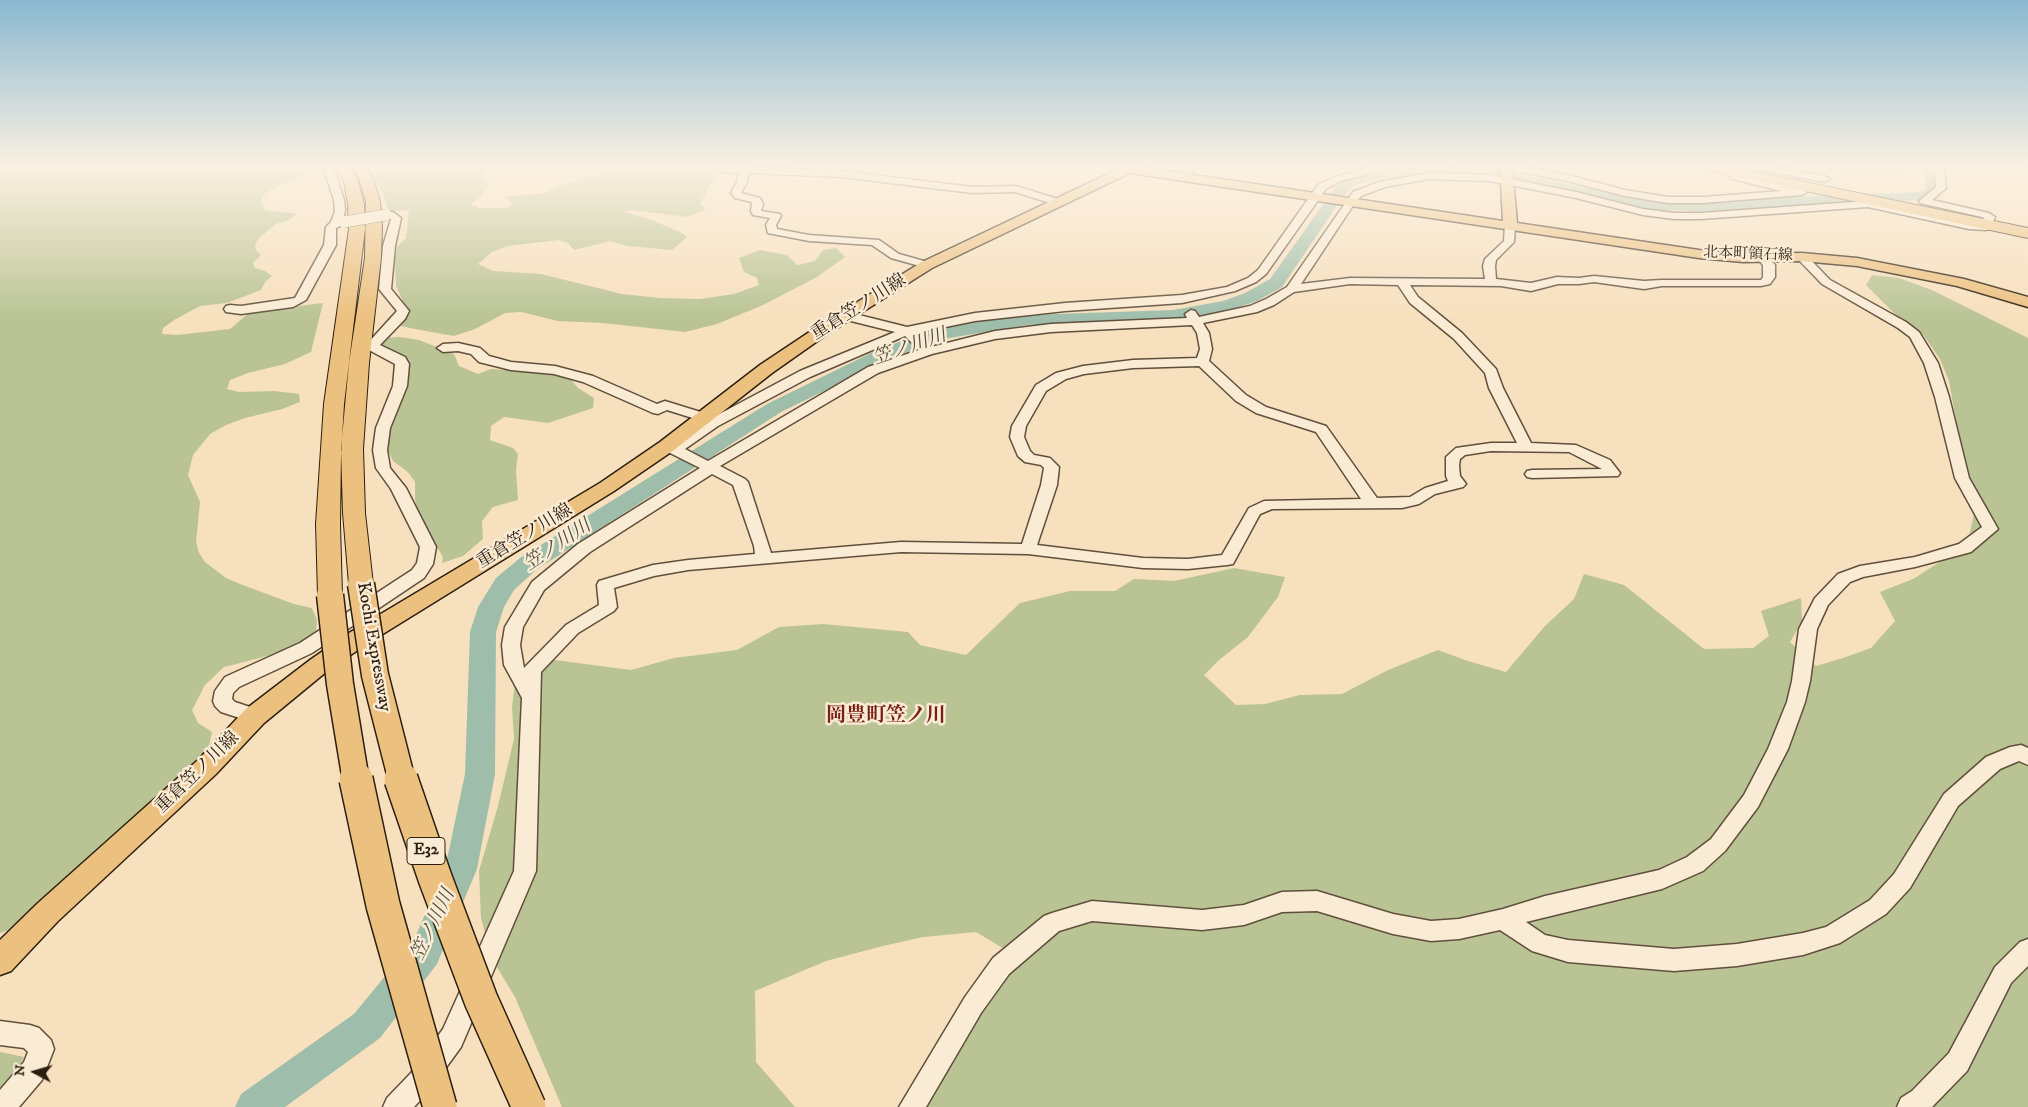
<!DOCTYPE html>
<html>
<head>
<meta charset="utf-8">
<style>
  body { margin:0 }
  #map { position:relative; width:2028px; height:1107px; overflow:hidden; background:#f7e0be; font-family:"IM FELL DW Pica",serif }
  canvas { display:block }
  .north { position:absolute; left:10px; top:1047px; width:50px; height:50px; -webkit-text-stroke:4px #faebd5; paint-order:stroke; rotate:276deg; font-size:14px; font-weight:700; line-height:20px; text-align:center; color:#2c1f10 }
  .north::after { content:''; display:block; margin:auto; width:18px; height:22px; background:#2c1f10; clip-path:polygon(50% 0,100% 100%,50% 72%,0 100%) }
</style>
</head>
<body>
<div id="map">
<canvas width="2028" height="1107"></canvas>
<div class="north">N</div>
</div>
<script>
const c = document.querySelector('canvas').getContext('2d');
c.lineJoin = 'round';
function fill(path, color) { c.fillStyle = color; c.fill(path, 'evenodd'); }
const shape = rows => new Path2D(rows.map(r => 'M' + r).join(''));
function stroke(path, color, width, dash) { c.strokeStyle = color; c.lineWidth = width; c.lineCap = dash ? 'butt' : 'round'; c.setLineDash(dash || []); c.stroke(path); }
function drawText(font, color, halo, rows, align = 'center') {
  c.font = font + ' "IM FELL DW Pica","Noto Serif JP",serif'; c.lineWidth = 5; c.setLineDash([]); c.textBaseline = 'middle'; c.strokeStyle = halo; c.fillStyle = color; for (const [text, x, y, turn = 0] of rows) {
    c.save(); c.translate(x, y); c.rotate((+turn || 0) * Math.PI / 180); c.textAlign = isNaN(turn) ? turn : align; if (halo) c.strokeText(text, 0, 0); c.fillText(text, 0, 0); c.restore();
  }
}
const green = shape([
  [0,166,299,166,282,171,305,171,309,174,266,192,261,201,265,210,297,214,289,220,276,224,258,239,255,245,256,250,261,255,253,263,255,268,265,271,272,276,265,282,261,290,227,303,200,306,174,320,163,328,162,334,177,335,230,329,250,312,323,303,311,352,285,364,248,373,230,380,227,389,239,392,275,391,299,394,300,402,282,409,245,418,226,425,210,434,193,455,188,475,200,502,196,542,199,553,205,562,226,578,240,584,294,604,312,608,317,620,316,634,299,648,224,667,205,685,192,710,198,723,212,732,208,750,195,770,29,923,0,933],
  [374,166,481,166,488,184,481,195,471,204,480,208,508,208,512,203,504,197,546,193,558,185,579,180,589,176,614,172,657,167,706,171,716,175,700,204,706,209,688,217,632,210,623,212,647,218,680,232,687,237,672,250,627,246,610,241,574,250,568,243,559,240,508,246,492,252,478,264,493,271,541,274,622,294,660,298,700,299,734,294,759,285,757,278,744,272,739,258,760,250,787,255,797,265,815,261,823,250,836,248,845,257,817,277,763,305,717,324,685,332,603,323,558,321,521,312,505,313,475,329,454,336,415,329,397,325,408,312,396,286,395,259,397,247,406,238,409,210,388,211,383,193,379,189,375,179],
  [1872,275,1899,278,1932,290,2028,338,2028,1107,910,1107,1006,950,976,932,923,937,883,946,826,961,755,991,756,1062,795,1107,562,1107,515,997,492,959,481,918,479,871,498,806,514,739,512,707,516,675,547,659,631,670,674,658,737,650,779,627,823,624,908,632,920,645,966,655,1020,603,1070,591,1115,591,1134,579,1174,581,1234,568,1285,577,1278,597,1248,637,1219,660,1204,675,1236,705,1265,704,1300,695,1342,694,1388,670,1438,650,1468,661,1506,672,1545,626,1574,599,1584,574,1624,585,1704,649,1753,648,1769,636,1761,611,1801,598,1802,621,1790,642,1816,666,1843,658,1871,648,1895,621,1880,592,1913,579,1949,556,1969,536,1975,510,1965,471,1949,381,1940,359,1924,336,1899,318,1866,285],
  [399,337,419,340,454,354,459,366,478,374,491,369,566,374,578,388,594,398,593,408,548,423,504,417,491,426,490,440,513,448,518,454,516,470,518,500,493,507,482,521,483,539,463,556,442,563,443,557,419,517,415,499,415,482,408,472,393,461,386,446,385,429,407,359,379,344,386,338],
  [0,1052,24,1057,10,1082,0,1093]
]);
const river = shape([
  [1424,166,1491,169,1650,200,1701,201,1918,192,1925,190,1925,166,1939,166,1940,192,1938,195,1918,200,1701,211,1650,210,1491,177,1438,173,1375,179,1353,186,1344,195,1282,287,1257,301,1227,311,1173,320,1027,325,938,340,889,359,781,412,536,570,514,590,504,607,496,632,495,774,477,869,437,964,380,1038,285,1107,235,1107,241,1094,354,1014,413,942,445,869,465,774,470,632,478,607,496,578,520,558,767,404,875,351,928,331,989,320,1027,315,1173,310,1223,301,1245,293,1270,279,1334,189,1343,180,1373,171,1424,166],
  [1821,166,1875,168,1923,166,1916,170,1875,176,1855,175,1828,170,1821,166]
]);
const minor = shape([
  [323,166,333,166,344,200,345,211,343,219,349,222,336,228,336,245,306,300,293,307,241,314,226,312,224,309,226,306,230,305,241,306,295,298,324,245,326,227,331,222,335,211,334,200,323,166],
  [714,166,842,171,972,187,1016,186,1061,200,1062,202,1057,205,1015,192,972,193,842,177,749,173,747,182,741,193,760,198,763,204,761,211,780,214,781,216,776,225,777,229,809,235,879,240,899,254,931,263,933,265,931,267,927,268,891,258,872,245,809,241,768,233,766,225,770,218,753,215,751,211,752,202,735,198,731,193,737,182,739,173,723,172,714,166],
  [1183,166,1193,166,1190,179,1184,179,1182,177,1183,166],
  [1377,166,1394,166,1392,168,1340,181,1326,189,1266,274,1256,282,1235,291,1182,303,1065,311,975,321,916,333,931,347,995,331,1051,324,1187,318,1185,314,1191,310,1195,311,1199,317,1250,306,1266,299,1287,287,1353,192,1379,182,1429,173,1490,175,1576,192,1643,209,1674,213,1701,213,1868,201,1969,223,1982,224,1984,218,1982,217,1920,203,1919,201,1936,187,1934,166,1944,166,1946,188,1932,200,1989,213,1995,217,1990,229,1986,230,1969,229,1868,207,1701,219,1674,219,1643,215,1576,198,1490,181,1429,179,1385,187,1361,196,1354,204,1301,284,1350,278,1485,279,1483,266,1485,259,1504,241,1505,226,1510,223,1515,226,1514,242,1496,260,1495,266,1496,279,1531,283,1557,277,1579,278,1594,276,1644,281,1662,280,1761,280,1763,277,1763,265,1756,257,1762,254,1766,255,1775,265,1775,277,1770,284,1761,286,1662,286,1644,289,1594,282,1579,284,1558,284,1531,291,1501,286,1410,285,1418,297,1462,333,1496,369,1503,388,1531,443,1576,445,1610,460,1620,473,1618,476,1532,478,1527,477,1525,474,1527,471,1532,470,1602,469,1569,452,1491,451,1465,455,1460,459,1459,465,1460,476,1466,484,1463,487,1435,494,1419,504,1402,508,1272,509,1260,514,1233,564,1227,565,1188,569,1143,568,1028,554,901,552,688,570,654,576,614,588,617,607,614,611,578,633,541,672,536,871,461,1047,429,1091,414,1107,383,1107,387,1098,411,1073,443,1029,514,871,522,698,504,665,502,645,505,627,532,582,578,544,700,468,662,449,660,446,662,443,667,442,674,444,708,420,800,371,895,332,843,319,841,316,843,313,847,312,907,327,975,313,1065,303,1182,295,1227,287,1248,278,1258,270,1318,185,1334,177,1377,166],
  [1350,284,1398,285,1410,303,1454,339,1485,373,1489,388,1517,443,1491,443,1456,448,1446,457,1446,476,1448,481,1425,488,1410,497,1377,498,1326,426,1266,407,1246,395,1209,361,1212,349,1209,333,1203,323,1257,312,1274,305,1294,292,1350,284],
  [1192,325,1197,333,1200,349,1197,358,1133,360,1083,366,1056,373,1036,385,1012,426,1010,437,1018,456,1025,462,1041,465,1044,468,1041,485,1022,544,901,542,771,553,748,482,745,479,720,466,878,373,932,354,995,339,1051,332,1192,325],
  [905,336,919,350,868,367,708,461,685,449,718,426,810,377,905,336],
  [1199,366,1236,401,1256,413,1316,432,1361,499,1264,501,1249,508,1222,555,1188,559,1143,558,1037,545,1057,485,1059,467,1050,458,1034,455,1030,451,1024,437,1026,426,1046,391,1066,379,1084,374,1133,368,1199,366],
  [712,474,733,485,754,546,755,554,688,560,653,565,599,581,597,585,599,605,566,625,524,668,520,645,523,627,544,590,590,552,712,474],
  [1503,166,1523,166,1568,175,1625,190,1668,197,1703,197,1782,191,1733,179,1725,171,1728,166,1738,166,1735,171,1739,175,1806,190,1807,192,1802,195,1703,203,1668,203,1625,196,1567,181,1508,169,1503,166],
  [1750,166,1771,166,1825,176,1830,179,1825,182,1755,169,1750,166],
  [393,212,401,218,395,246,391,289,409,311,405,319,380,345,405,357,409,364,407,386,390,428,387,450,390,468,406,488,436,547,433,564,424,578,312,653,239,687,233,693,232,699,235,702,262,711,265,716,262,721,255,723,221,712,215,706,213,701,215,691,225,677,300,643,412,570,417,563,420,547,391,489,376,468,373,450,376,428,393,386,395,364,369,350,367,344,397,311,379,289,383,246,391,219,382,217,381,215,382,213,393,212],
  [1802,254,1806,255,1830,280,1906,322,1919,332,1938,363,1949,397,1969,478,1998,529,1971,552,1915,567,1863,577,1850,582,1828,605,1817,629,1810,681,1805,702,1788,749,1758,807,1725,851,1703,871,1662,889,1526,922,1545,935,1568,940,1674,949,1737,944,1803,933,1826,927,1870,900,1894,874,1944,794,1986,757,2010,747,2021,745,2028,748,2028,765,2019,761,2000,769,1958,806,1910,888,1886,914,1840,943,1803,955,1737,966,1674,971,1568,962,1532,951,1500,930,1459,939,1431,941,1393,934,1317,911,1282,912,1244,925,1202,930,1092,921,1059,931,1009,974,981,1013,926,1107,899,1107,965,997,993,958,1044,916,1052,913,1092,901,1202,910,1244,905,1282,892,1317,891,1393,914,1431,921,1459,919,1503,909,1545,896,1659,870,1687,857,1711,839,1744,795,1768,749,1787,702,1792,681,1799,629,1815,598,1838,574,1860,566,1915,557,1959,544,1982,527,1955,478,1935,397,1924,363,1910,337,1898,328,1822,284,1796,257,1802,254],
  [458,343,480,348,489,356,511,362,555,366,593,376,657,404,665,401,707,414,709,417,702,421,667,410,658,414,653,413,583,382,554,374,511,370,479,362,471,354,458,351,443,352,437,348,443,344,458,343],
  [2028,939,2028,966,2011,983,1967,1071,1932,1107,1897,1107,1901,1098,1912,1091,1949,1053,1995,967,2020,942,2028,939],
  [0,1021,30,1025,39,1028,51,1040,54,1049,42,1080,19,1107,0,1107,0,1090,24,1062,28,1052,24,1048,0,1045,0,1021]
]);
const major = shape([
  [1109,166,1134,166,1503,221,1500,166,1512,166,1517,223,1699,250,1743,254,1802,253,1857,258,1964,279,2028,297,2028,307,1957,286,1857,266,1802,261,1743,262,1699,258,1130,173,932,268,826,335,772,373,674,450,614,491,365,645,326,672,264,723,216,774,58,921,11,971,0,975,0,940,38,903,198,760,246,709,310,660,349,633,600,483,660,442,760,365,814,329,922,262,1114,171,1111,170,1109,166]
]);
const highway = shape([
  [336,166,350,166,358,182,364,204,365,229,344,404,341,456,340,524,342,595,339,601,330,603,321,601,318,595,316,524,324,404,349,229,348,204,344,182,336,166],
  [356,166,366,166,373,178,380,201,382,227,381,258,369,363,363,449,365,513,373,584,370,590,361,592,352,590,349,584,343,513,341,449,349,363,365,258,366,201,359,178,354,169,356,166],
  [1699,166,1727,166,2028,228,2028,238,1706,170,1699,166]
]);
const minorBridge = shape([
  [344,222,386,215]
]);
const highwayBridgeFar1 = shape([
  [361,584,375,675,402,781],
  [330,595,340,684,356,781]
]);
const highwayBridge = shape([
  [356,779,383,905,440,1107],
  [401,779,435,878,481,1000,529,1107]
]);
const farStreetnames = [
  ["北本町領石線",1748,255,2]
];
const shields = [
  [426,851,38]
];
const shieldNames = [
  ["E32",426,851]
];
const streetNames = [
  ["重倉笠ノ川線",859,308,-32],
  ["重倉笠ノ川線",525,537,-31],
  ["Kochi Expressway",373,647,80],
  ["重倉笠ノ川線",198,773,-44]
];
const waterNames = [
  ["笠ノ川川",910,348,-19],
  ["笠ノ川川",558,546,-34],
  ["笠ノ川川",434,925,-64]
];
const quarterNames = [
  ["岡豊町笠ノ川",886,717]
];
fill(green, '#b9c394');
fill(river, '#9ebeab');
stroke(minor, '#5f4f3c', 3);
stroke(major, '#2c1f10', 3);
stroke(highway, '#2c1f10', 2);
fill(minor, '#faebd5');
fill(major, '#ecc07f');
fill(highway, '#ecc07f');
stroke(minorBridge, '#5f4f3c', 12, []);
stroke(highwayBridgeFar1, '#2c1f10', 29, []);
stroke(highwayBridge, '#2c1f10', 36, []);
stroke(minorBridge, '#faebd5', 11);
stroke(highwayBridgeFar1, '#ecc07f', 26);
stroke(highwayBridge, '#ecc07f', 33);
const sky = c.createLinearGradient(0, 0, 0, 321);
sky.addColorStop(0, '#8ab8d0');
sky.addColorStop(0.52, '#fbf1e2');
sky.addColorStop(1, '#fbf1e200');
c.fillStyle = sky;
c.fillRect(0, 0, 2028, 321);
drawText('15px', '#2c1f10', '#faebd5', farStreetnames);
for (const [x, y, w] of shields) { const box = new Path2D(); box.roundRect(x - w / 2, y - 13.5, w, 27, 4); c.fillStyle = '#faebd5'; c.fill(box); stroke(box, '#2c1f10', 1); }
drawText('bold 16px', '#2c1f10', null, shieldNames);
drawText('18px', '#2c1f10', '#faebd5', streetNames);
drawText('italic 19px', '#4e4f3e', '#faebd5', waterNames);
drawText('bold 20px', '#7a1f14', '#faebd5', quarterNames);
</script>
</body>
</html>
